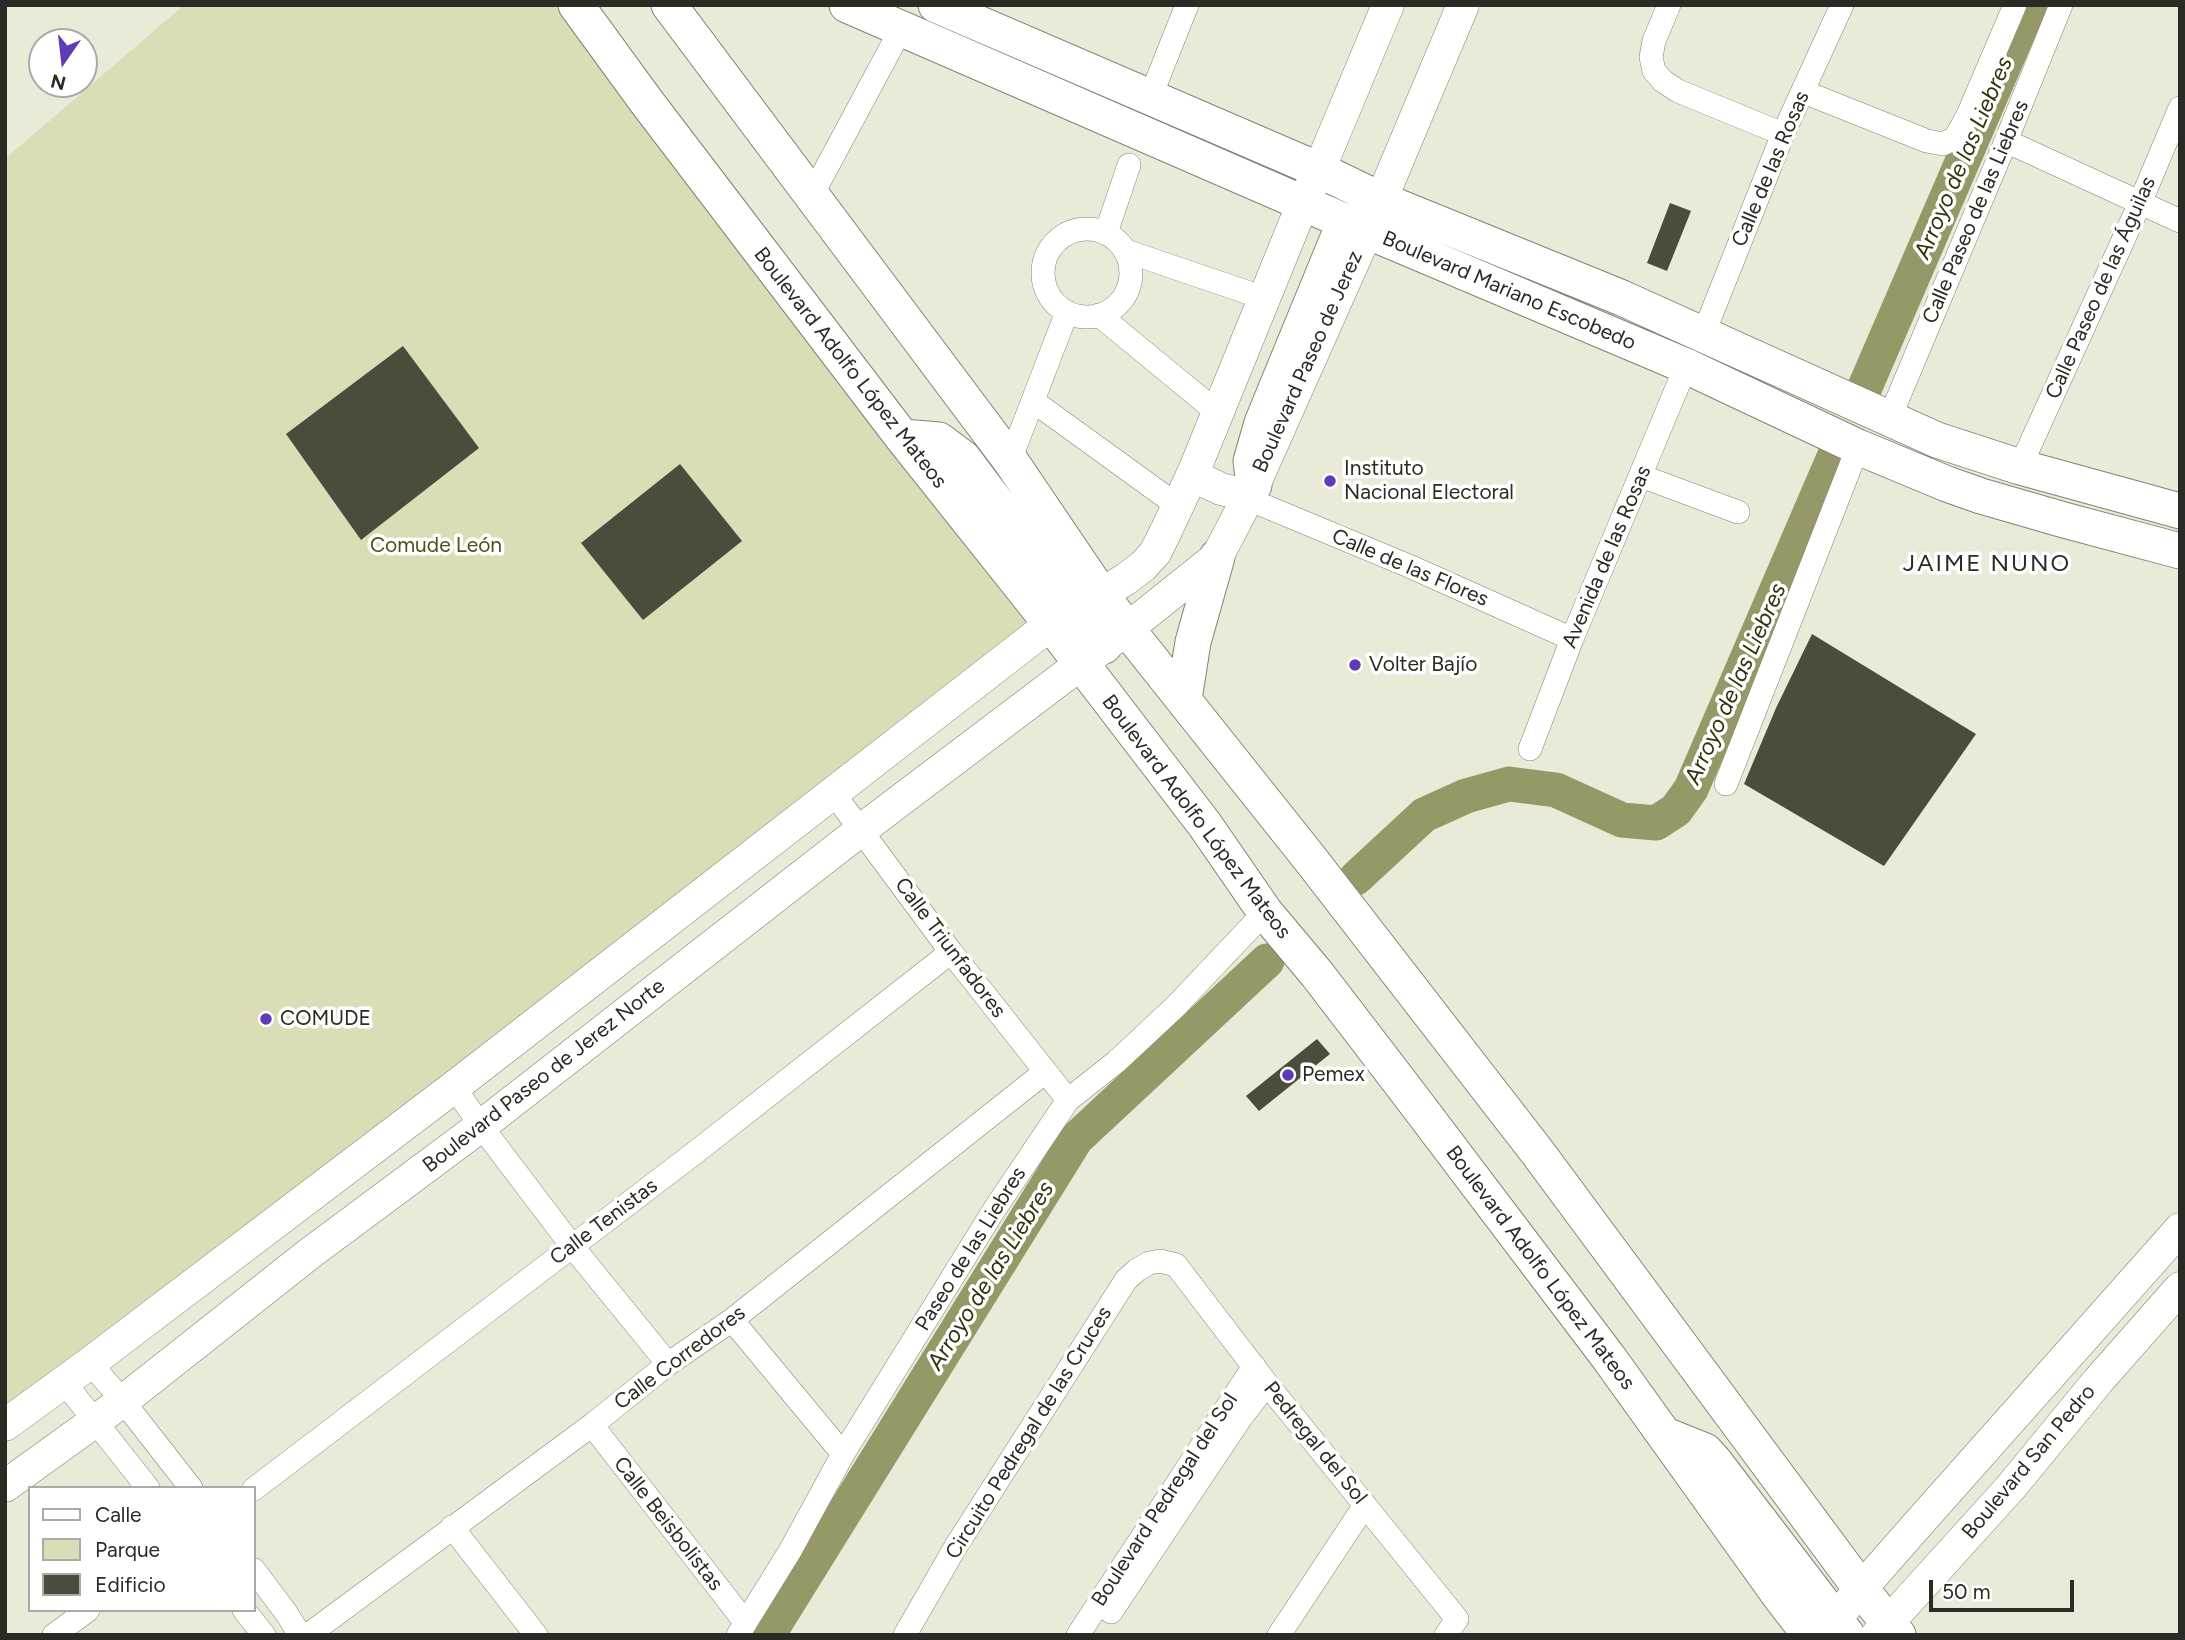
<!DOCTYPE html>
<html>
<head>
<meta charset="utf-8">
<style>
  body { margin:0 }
  #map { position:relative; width:2185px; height:1640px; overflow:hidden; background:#e9ead8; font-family:Figtree,sans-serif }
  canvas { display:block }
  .frame { position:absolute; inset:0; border:7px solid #2a2b24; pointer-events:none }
  .legend { position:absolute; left:28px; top:1486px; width:228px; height:126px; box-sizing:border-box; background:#fff; border:2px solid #aaaaa7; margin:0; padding:9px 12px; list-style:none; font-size:21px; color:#2a2b24 }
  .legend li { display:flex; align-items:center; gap:14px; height:35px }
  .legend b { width:35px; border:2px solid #aaaaa7 }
  .north { position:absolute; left:28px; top:28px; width:70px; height:70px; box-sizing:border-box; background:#fff; border:2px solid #aaaaa7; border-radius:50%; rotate:194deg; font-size:19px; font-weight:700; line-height:28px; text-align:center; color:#2a2b24 }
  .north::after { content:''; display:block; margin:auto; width:24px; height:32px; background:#5f3cb4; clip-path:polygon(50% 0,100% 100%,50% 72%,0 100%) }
  .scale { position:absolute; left:1929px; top:1580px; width:145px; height:32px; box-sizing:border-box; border:4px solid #2a2b24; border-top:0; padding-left:9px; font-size:21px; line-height:24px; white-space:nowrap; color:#2a2b24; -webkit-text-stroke:5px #fff; paint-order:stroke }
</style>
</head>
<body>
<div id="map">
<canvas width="2185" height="1640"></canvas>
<div class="frame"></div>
<ul class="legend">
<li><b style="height:9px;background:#fff"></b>Calle</li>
<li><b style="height:19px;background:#daddb5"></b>Parque</li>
<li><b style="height:19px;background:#4a4c3c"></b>Edificio</li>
</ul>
<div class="north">N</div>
<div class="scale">50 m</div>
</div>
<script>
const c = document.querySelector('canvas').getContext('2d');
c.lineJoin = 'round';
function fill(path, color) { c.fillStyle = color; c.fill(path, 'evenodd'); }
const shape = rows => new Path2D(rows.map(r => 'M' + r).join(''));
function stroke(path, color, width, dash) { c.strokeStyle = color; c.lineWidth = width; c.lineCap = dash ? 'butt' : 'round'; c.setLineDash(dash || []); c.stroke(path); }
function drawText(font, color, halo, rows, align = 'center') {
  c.font = font + ' Figtree,sans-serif'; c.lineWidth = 7; c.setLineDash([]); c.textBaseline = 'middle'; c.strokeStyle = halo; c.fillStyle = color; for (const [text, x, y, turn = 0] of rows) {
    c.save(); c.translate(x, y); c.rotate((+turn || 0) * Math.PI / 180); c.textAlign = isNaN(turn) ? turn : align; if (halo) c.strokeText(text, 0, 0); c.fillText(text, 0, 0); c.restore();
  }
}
const green = shape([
  [184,5,586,5,1047,621,5,1417,5,159]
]);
const river = shape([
  [1865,387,2030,5],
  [1356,878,1424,815,1466,796,1509,784,1556,790,1622,820,1656,823,1676,810,1691,789,1835,455],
  [768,1635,1076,1139,1267,961]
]);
const building = shape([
  [1670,203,1691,211,1667,271,1647,263],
  [403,346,479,448,361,540,286,434],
  [680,464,742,541,643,620,581,543],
  [1812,634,1976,734,1884,866,1744,784,1776,708],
  [1317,1039,1330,1054,1259,1111,1246,1096]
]);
const street = shape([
  [1669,5,1654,41,1651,57,1654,71,1663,81,1678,91,1783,134],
  [1804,92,1927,141,1943,144,1955,138,1967,117,2015,5],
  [1150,98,1187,5],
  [2006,141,2180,221],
  [812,195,901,29],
  '1043 273a44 44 0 1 1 88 0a44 44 0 1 1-88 0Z',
  [1106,233,1129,165],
  [1126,251,1264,298],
  [1099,315,1217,412],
  [1703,335,1783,134,1842,5],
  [1033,401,1178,506],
  [1890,417,2006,141,2061,5],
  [1010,460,1067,312],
  [2020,467,2140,203,2180,108],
  [1641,476,1738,512],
  [1248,499,1409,566,1572,639],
  [1530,749,1572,639,1686,366],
  [1726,784,1858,447],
  [834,794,951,952,1068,1100],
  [454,1087,481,1126,572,1246,668,1364],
  [732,1320,843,1454],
  [90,1363,123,1401,191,1488],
  [64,1382,148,1488],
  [592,1425,745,1622],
  [254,1489,692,1155,951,952],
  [452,1527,536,1635],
  [254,1570,287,1614,300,1635],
  [244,1610,264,1635],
  [1111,1612,1240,1419,1267,1384],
  [54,1635,88,1610],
  [308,1635,592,1425,668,1364,732,1320,1045,1072],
  [738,1635,790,1551,843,1454,994,1210,1068,1100,1116,1062,1176,1006,1265,912],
  [905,1635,956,1546,1126,1280,1137,1270,1149,1263,1160,1261,1176,1265,1267,1384,1457,1619,1446,1635],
  [1078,1635,1254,1366],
  [1279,1635,1365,1505]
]);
const secondary = shape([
  [1194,471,1204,481,1221,489,1233,492,1251,492],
  [5,1425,90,1363,454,1087,1051,624,1126,579,1143,566,1155,553,1166,531,1194,471,1303,203,1319,170,1388,5],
  [5,1486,123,1401,309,1254,481,1126,861,830,1127,629,1217,557,1251,492,1381,200,1463,5],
  [1824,1635,1846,1606,1918,1524,2180,1229],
  [1877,1635,2011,1487,2098,1381,2180,1288]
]);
const primary = shape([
  [576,5,646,101,902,437,1051,624,1205,825,1265,912,1317,974,1409,1094,1609,1358,1782,1599,1810,1635],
  [669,5,1010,460,1100,593,1127,629,1311,860,1538,1153,1861,1589,1898,1635],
  [847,5,1367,231,1686,366,1858,447,1947,484,1981,496,2064,520,2180,551],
  [936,5,1319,170,1381,200,1622,298,1937,440,2020,467,2180,511],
  [902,437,939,440,963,458,1104,646],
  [1254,485,1251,461,1262,423,1345,221],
  [1184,699,1193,642,1217,557],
  [1670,1437,1705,1451,1715,1462,1847,1635]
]);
const markers = [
  [1330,481,7,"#5f3cb4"],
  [1355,665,7,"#5f3cb4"],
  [266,1019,7,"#5f3cb4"],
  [1288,1075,7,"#5f3cb4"]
];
const streetNames = [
  ["Calle de las Rosas",1771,169,-67],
  ["Calle Paseo de las Liebres",1976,212,-67],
  ["Calle Paseo de las Águilas",2101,288,-66],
  ["Boulevard Mariano Escobedo",1509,291,23],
  ["Boulevard Paseo de Jerez",1308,362,-66],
  ["Boulevard Adolfo López Mateos",850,368,52],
  ["Avenida de las Rosas",1607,557,-67],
  ["Calle de las Flores",1410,568,23],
  ["Boulevard Adolfo López Mateos",1196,817,53],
  ["Calle Triunfadores",950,948,53],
  ["Boulevard Paseo de Jerez Norte",544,1076,-38],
  ["Calle Tenistas",604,1222,-37],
  ["Paseo de las Liebres",971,1249,-58],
  ["Boulevard Adolfo López Mateos",1540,1268,53],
  ["Calle Corredores",680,1358,-37],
  ["Circuito Pedregal de las Cruces",1029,1433,-58],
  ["Pedregal del Sol",1315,1443,51],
  ["Boulevard San Pedro",2029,1462,-50],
  ["Boulevard Pedregal del Sol",1165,1500,-57],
  ["Calle Beisbolistas",668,1524,52]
];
const poiNames = [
  ["Instituto",1344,469],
  ["Nacional Electoral",1344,493],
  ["Volter Bajío",1369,665],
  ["COMUDE",280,1019],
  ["Pemex",1302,1075]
];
const parkNames = [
  ["Comude León",436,546]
];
const waterNames = [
  ["Arroyo de las Liebres",1964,158,-67],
  ["Arroyo de las Liebres",1736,684,-66],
  ["Arroyo de las Liebres",991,1276,-58]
];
const quarterNames = [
  ["JAIME NUNO",1987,564]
];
fill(green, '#daddb5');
stroke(river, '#969967', 35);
fill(building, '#4a4c3c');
stroke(street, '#828473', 24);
stroke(secondary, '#828473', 33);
stroke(primary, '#828473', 37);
stroke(street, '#fff', 23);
stroke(secondary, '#fff', 32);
stroke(primary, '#fff', 35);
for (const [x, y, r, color] of markers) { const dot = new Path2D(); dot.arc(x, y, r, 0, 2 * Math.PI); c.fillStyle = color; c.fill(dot); stroke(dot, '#fff', 2.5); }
drawText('21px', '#2a2b24', '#fff', streetNames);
drawText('21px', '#2a2b24', '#fff', poiNames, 'left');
drawText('21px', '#4e5014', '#fff', parkNames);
drawText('italic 23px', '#32330a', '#fff', waterNames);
c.letterSpacing = '2px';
drawText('24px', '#2a2b24', '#fff', quarterNames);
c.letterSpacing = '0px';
</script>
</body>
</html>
